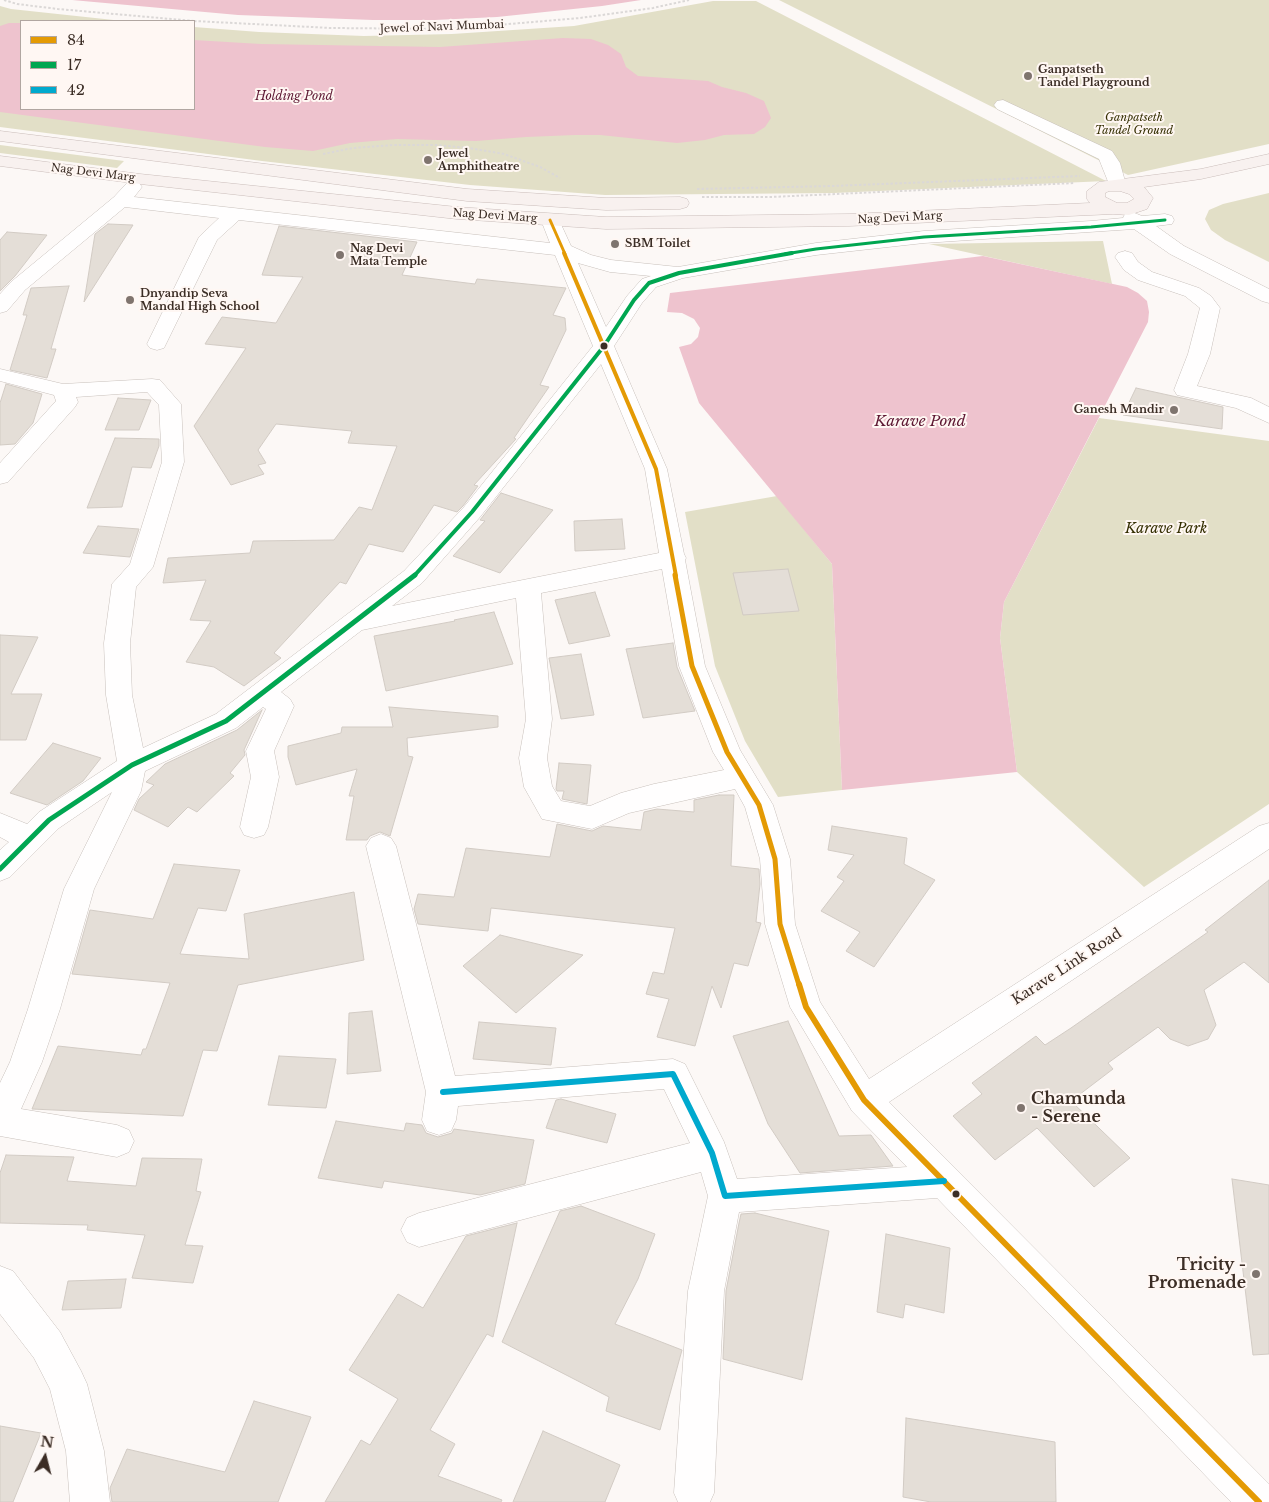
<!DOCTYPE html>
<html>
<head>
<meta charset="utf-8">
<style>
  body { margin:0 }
  #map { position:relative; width:1269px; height:1502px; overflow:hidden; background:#fcf8f6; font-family:"Libre Baskerville",serif }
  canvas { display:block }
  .legend { position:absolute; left:20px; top:20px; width:175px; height:90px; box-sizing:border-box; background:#fff7f3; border:1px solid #b1a6a1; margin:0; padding:6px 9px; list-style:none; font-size:15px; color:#3b2d25 }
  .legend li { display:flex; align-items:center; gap:10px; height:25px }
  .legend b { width:25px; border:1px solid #b1a6a1 }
  .north { position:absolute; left:20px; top:1432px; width:50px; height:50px; -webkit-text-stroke:4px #fff7f3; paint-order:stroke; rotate:8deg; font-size:14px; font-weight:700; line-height:20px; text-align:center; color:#3b2d25 }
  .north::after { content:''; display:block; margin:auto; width:18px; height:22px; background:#3b2d25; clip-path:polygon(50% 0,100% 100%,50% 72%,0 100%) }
</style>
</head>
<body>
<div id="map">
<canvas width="1269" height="1502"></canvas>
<ul class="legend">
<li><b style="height:6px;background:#e49a04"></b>84</li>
<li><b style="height:6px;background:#00a651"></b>17</li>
<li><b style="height:6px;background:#00a9ce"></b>42</li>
</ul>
<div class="north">N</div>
</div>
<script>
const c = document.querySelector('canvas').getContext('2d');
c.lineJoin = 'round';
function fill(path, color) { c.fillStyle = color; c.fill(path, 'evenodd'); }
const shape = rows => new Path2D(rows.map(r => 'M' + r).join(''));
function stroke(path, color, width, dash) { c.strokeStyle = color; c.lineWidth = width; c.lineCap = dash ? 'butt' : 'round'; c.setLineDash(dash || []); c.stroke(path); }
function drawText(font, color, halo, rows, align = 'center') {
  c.font = font + ' "Libre Baskerville",serif'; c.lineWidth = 4; c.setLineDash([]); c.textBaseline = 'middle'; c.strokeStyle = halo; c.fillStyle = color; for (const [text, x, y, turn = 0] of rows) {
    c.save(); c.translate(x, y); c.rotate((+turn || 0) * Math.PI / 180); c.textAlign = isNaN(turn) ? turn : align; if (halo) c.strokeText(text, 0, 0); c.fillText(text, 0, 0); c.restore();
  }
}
const green = shape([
  [779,0,1269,0,1269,144,1128,175],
  [713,1,756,1,1106,181,834,193,605,195,470,185,262,161,0,127,0,6,11,9,123,21,21,21,21,109,194,109,194,27,259,32,364,36,452,34,574,26],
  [0,145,124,161,117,168,0,153],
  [1269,193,1269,262,1225,240,1211,230,1205,219,1209,210,1223,204],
  [1103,241,1112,284,929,244],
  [1099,418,1269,441,1269,804,1144,887,1017,772,1000,638,1004,602],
  [777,496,832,564,842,790,778,797,745,741,715,666,685,512]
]);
const water = shape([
  [72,0,641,0,602,6,497,17,435,20,373,20,238,15],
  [9,23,21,23,21,109,194,109,194,40,261,44,440,47,563,38,591,39,608,45,621,54,626,67,638,76,708,81,722,87,746,93,764,101,771,118,765,127,754,134,724,135,705,140,677,143,600,135,575,135,526,137,476,141,397,139,350,143,313,151,265,147,0,112,0,26],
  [983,256,1127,287,1138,293,1147,301,1149,312,1148,322,1004,602,1000,638,1017,772,842,790,832,564,699,403,679,347,691,344,698,337,700,328,694,319,682,313,667,312,670,293]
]);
const building = shape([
  [108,224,133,225,84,302,95,234,108,224],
  [279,226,417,242,402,275,475,284,477,279,566,288,553,315,565,318,566,330,540,385,549,387,514,438,516,439,474,485,478,486,463,506,457,512,434,505,403,552,369,544,346,584,340,582,274,653,281,658,244,686,214,667,186,662,211,621,190,620,206,580,163,583,168,558,250,553,253,541,334,540,359,507,372,510,397,446,348,443,352,431,276,424,258,450,266,463,258,465,264,474,231,485,194,426,246,348,205,344,222,317,276,323,303,277,262,275,279,226],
  [7,232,47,235,15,276,0,291,0,240,7,232],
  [69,286,51,349,56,349,47,378,10,370,27,315,23,315,31,288,69,286],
  [6,384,42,394,33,423,15,444,0,445,0,403,6,384],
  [1136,388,1223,407,1222,429,1123,415,1136,388],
  [118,398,151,400,139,430,105,430,118,398],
  [115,438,159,439,159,446,151,468,132,467,122,507,87,508,115,438],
  [501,493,553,510,500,573,453,556,485,521,480,520,501,493],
  [622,519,625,549,575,551,574,521,622,519],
  [98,526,139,529,130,557,83,553,98,526],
  [788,569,799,611,743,615,733,573,788,569],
  [595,592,610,636,569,644,555,600,595,592],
  [494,612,513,664,386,691,374,636,455,621,454,620,494,612],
  [0,635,38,637,11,694,42,694,26,740,0,740,0,635],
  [673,643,677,667,695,711,643,718,626,649,673,643],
  [581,654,594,715,561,719,549,658,581,654],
  [389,707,498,716,498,727,407,738,408,756,413,757,390,836,380,832,370,836,367,840,346,840,354,796,349,796,357,769,296,785,288,757,288,746,341,733,342,727,393,727,389,707],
  [262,710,244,750,245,755,230,773,234,776,197,812,188,807,168,827,134,810,139,799,154,785,146,782,165,764,237,730,262,710],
  [53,743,101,758,83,781,47,805,10,793,53,743],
  [559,763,591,765,587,804,562,799,564,791,557,791,556,789,559,763],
  [719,795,734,795,731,866,759,869,760,884,756,922,761,923,748,966,734,963,721,1008,712,986,695,1046,657,1037,669,999,646,994,653,972,664,974,675,928,491,908,488,931,418,924,414,909,418,894,454,897,466,848,550,857,557,824,592,831,603,826,641,830,644,812,657,809,694,812,694,800,719,795],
  [832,826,907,838,904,864,935,880,874,967,846,951,860,932,821,911,844,881,837,877,854,855,828,850,832,826],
  [174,864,240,870,226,911,198,908,180,954,249,959,244,914,354,892,364,960,238,985,217,1051,203,1050,183,1116,32,1109,58,1046,141,1055,143,1049,146,1049,170,983,72,974,90,910,153,919,174,864],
  [1269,880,1269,983,1244,962,1204,990,1216,1025,1208,1039,1188,1046,1170,1039,1158,1027,1108,1063,1113,1069,1071,1101,1130,1158,1094,1187,1037,1128,995,1160,953,1116,982,1094,972,1083,1036,1036,1045,1045,1071,1028,1208,932,1205,930,1269,880],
  [500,935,583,955,516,1013,463,966,500,935],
  [372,1011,381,1071,347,1074,349,1013,372,1011],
  [788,1021,839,1136,871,1135,893,1166,800,1173,768,1124,733,1036,788,1021],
  [479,1022,556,1028,551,1065,473,1059,479,1022],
  [279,1056,336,1059,326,1108,268,1105,279,1056],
  [561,1099,616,1114,607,1143,546,1128,556,1100,561,1099],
  [336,1121,404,1131,406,1123,422,1125,426,1133,438,1137,452,1133,454,1129,534,1140,525,1184,480,1195,384,1181,382,1188,318,1178,336,1121],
  [6,1155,74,1157,67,1181,136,1186,142,1158,202,1159,196,1191,201,1192,185,1245,203,1246,193,1283,132,1278,145,1235,87,1230,88,1225,0,1223,0,1173,6,1155],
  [1232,1179,1269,1185,1269,1354,1253,1355,1232,1179],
  [581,1206,655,1234,638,1279,615,1324,682,1350,660,1430,606,1411,609,1397,502,1342,560,1211,581,1206],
  [755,1213,829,1231,802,1380,723,1359,726,1291,739,1223,741,1214,755,1213],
  [517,1223,493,1337,487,1334,430,1430,455,1444,438,1476,502,1500,501,1502,325,1502,361,1440,370,1445,398,1399,349,1370,398,1294,423,1308,466,1236,517,1223],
  [886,1234,950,1248,944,1313,905,1304,903,1318,877,1312,886,1234],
  [126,1279,121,1308,62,1310,68,1281,126,1279],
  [254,1401,311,1417,278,1502,112,1502,110,1488,127,1449,225,1472,254,1401],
  [906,1418,1055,1442,1056,1502,931,1502,903,1497,906,1418],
  [0,1426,41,1433,13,1502,0,1502,0,1426],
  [543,1431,620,1465,605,1502,513,1502,543,1431]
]);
const path = shape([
  [4,0,17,4,58,9,194,21],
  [194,21,331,28,450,29,580,18,653,8,689,0],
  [323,154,353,148,394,145,436,145,469,148,504,154,540,167,560,178],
  [697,189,832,186,1080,176],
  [702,197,771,197,1075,183]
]);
const minor = shape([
  [1003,100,1112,151,1120,163,1126,185,1123,189,1117,190,1111,189,1099,159,997,109,994,105,997,101,1003,100],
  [133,181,139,183,142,187,134,197,550,243,541,220,543,216,550,214,557,216,559,220,571,246,591,255,611,260,678,267,816,243,924,231,1091,221,1123,218,1125,214,1132,212,1142,216,1165,214,1172,216,1174,220,1172,224,1156,226,1184,246,1269,289,1269,303,1262,301,1170,254,1134,229,924,243,816,255,683,278,656,287,642,303,614,346,667,469,684,554,686,558,685,560,705,666,740,750,773,805,790,859,795,924,820,1002,869,1079,1259,826,1269,823,1269,849,889,1102,1269,1484,1269,1502,1231,1502,937,1198,739,1212,724,1291,714,1493,710,1502,678,1502,674,1493,688,1291,708,1196,701,1172,419,1247,407,1242,401,1230,407,1218,419,1213,690,1143,664,1089,458,1106,456,1120,451,1131,439,1135,427,1131,422,1120,426,1092,366,846,371,838,381,834,391,838,396,846,455,1076,673,1059,685,1064,724,1142,737,1179,907,1167,852,1111,790,1007,765,924,760,859,745,807,735,789,629,813,592,829,542,819,524,787,519,758,526,719,516,598,362,630,281,692,290,699,294,706,274,751,279,777,268,827,264,835,254,838,244,835,240,827,251,777,246,751,266,709,263,707,236,728,145,771,141,791,94,889,60,1009,42,1062,21,1109,117,1125,129,1130,134,1141,129,1152,117,1157,0,1136,0,1083,10,1062,28,1009,64,889,112,792,59,828,10,877,0,881,0,850,9,842,0,837,0,813,27,824,39,812,117,761,106,695,104,643,112,584,130,564,162,462,159,405,147,392,76,397,78,402,75,407,8,482,0,484,0,463,56,401,54,395,0,381,0,369,63,384,152,379,160,380,181,404,184,462,153,567,136,587,130,643,132,695,143,748,216,714,404,571,464,507,593,346,555,255,239,220,217,240,164,348,157,350,150,348,147,344,199,237,219,218,125,207,25,290,7,311,0,313,0,294,11,282,114,197,127,183,133,181],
  [578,263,610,272,651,276,642,279,627,296,606,327,578,263],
  [601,364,645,469,659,553,392,606,422,583,480,517,601,364],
  [662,569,679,666,713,752,724,770,654,784,621,793,590,806,561,801,552,786,547,758,552,719,541,593,662,569],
  [1125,251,1132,253,1138,262,1152,272,1199,288,1211,296,1220,308,1210,354,1197,386,1251,398,1269,407,1269,423,1236,408,1177,395,1174,390,1188,354,1200,308,1185,296,1138,280,1124,270,1115,257,1118,253,1125,251],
  [0,1266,13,1271,60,1332,81,1371,87,1384,104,1451,110,1502,70,1502,66,1451,50,1389,34,1358,0,1314,0,1266]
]);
const major = shape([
  [0,131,467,189,606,198,680,197,687,199,689,203,687,207,680,209,606,210,467,201,0,141,0,131],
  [1269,154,1269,164,1201,179,1144,187,1153,198,1147,209,1129,215,1113,214,849,226,606,229,457,219,140,184,0,166,0,156,140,174,457,207,606,217,849,214,1090,203,1087,199,1087,191,1099,182,1201,169,1269,154],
  [1109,191,1120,191,1129,194,1134,199,1127,203,1117,203,1105,197,1105,193,1109,191]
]);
const bus1Far3 = shape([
  [550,220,565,254]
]);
const bus1Far2 = shape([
  [564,253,656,469,676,576]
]);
const bus1Far1 = shape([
  [675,575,692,666,727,752,759,805,775,859,780,924,799,985]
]);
const bus1 = shape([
  [799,984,806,1007,864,1100,1259,1502]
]);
const bus2Far2 = shape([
  [785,254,816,249,924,237,1091,227,1165,220]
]);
const bus2Far1 = shape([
  [414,576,472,512,604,346,634,300,649,283,679,273,792,253]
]);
const bus2 = shape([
  [0,869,49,820,132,765,226,721,415,575]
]);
const bus3 = shape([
  [443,1092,673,1074,712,1153,725,1196,944,1181]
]);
const markers = [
  [1028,76,5,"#7f746e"],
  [428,160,5,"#7f746e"],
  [615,244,5,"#7f746e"],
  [340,255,5,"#7f746e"],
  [130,300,5,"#7f746e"],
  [604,346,4.5,"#3b2d25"],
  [1174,410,5,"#7f746e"],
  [1021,1108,5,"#7f746e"],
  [956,1194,4.5,"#3b2d25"],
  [1256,1274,5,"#7f746e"]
];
const farStreetnames = [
  ["Jewel of Navi Mumbai",442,27,-2],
  ["Nag Devi Marg",93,173,7],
  ["Nag Devi Marg",495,216,4],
  ["Nag Devi Marg",900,218,-3]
];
const farPoinames = [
  ["Ganpatseth",1038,70],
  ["Tandel Playground",1038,83],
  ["Jewel",438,154],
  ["Amphitheatre",438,167],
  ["SBM Toilet",625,244],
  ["Nag Devi",350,249],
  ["Mata Temple",350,262],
  ["Dnyandip Seva",140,294],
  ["Mandal High School",140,307],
  ["Ganesh Mandir",1164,410,"right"]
];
const farParknames = [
  ["Ganpatseth",1134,118],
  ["Tandel Ground",1134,131]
];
const farWaternames = [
  ["Holding Pond",294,97]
];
const parkNames = [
  ["Karave Park",1166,529]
];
const streetNames = [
  ["Karave Link Road",1067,967,-33]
];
const waterNames = [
  ["Karave Pond",920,422]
];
const nearPoinames = [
  ["Chamunda",1031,1099],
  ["- Serene",1031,1117],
  ["Tricity -",1246,1265,"right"],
  ["Promenade",1246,1283,"right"]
];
fill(green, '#e2dfc7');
fill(water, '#eec3ce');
fill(building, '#e4ded7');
stroke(building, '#d2cbc4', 1);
stroke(minor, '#c8c0bb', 1);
stroke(major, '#cabdba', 1);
stroke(path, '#dbd8d7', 2, [2.5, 2]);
fill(minor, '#fffefe');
fill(major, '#f8f1ef');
stroke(bus1Far3, '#e49a04', 3);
stroke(bus1Far2, '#e49a04', 4);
stroke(bus1Far1, '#e49a04', 5);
stroke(bus1, '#e49a04', 6);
stroke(bus2Far2, '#00a651', 3);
stroke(bus2Far1, '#00a651', 4);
stroke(bus2, '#00a651', 5);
stroke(bus3, '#00a9ce', 6);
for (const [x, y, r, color] of markers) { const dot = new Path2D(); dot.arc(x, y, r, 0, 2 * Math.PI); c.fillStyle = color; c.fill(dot); stroke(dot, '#fff7f3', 2); }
drawText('11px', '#3b2d25', '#fff7f3', farStreetnames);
drawText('bold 11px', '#3b2d25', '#fff7f3', farPoinames, 'left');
drawText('italic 11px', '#342f02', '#fff7f3', farParknames);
drawText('italic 12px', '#5e1833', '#fff7f3', farWaternames);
drawText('italic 14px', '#342f02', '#fff7f3', parkNames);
drawText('14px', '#3b2d25', '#fff7f3', streetNames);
drawText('italic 15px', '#5e1833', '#fff7f3', waterNames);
drawText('bold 16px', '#3b2d25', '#fff7f3', nearPoinames, 'left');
</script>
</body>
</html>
